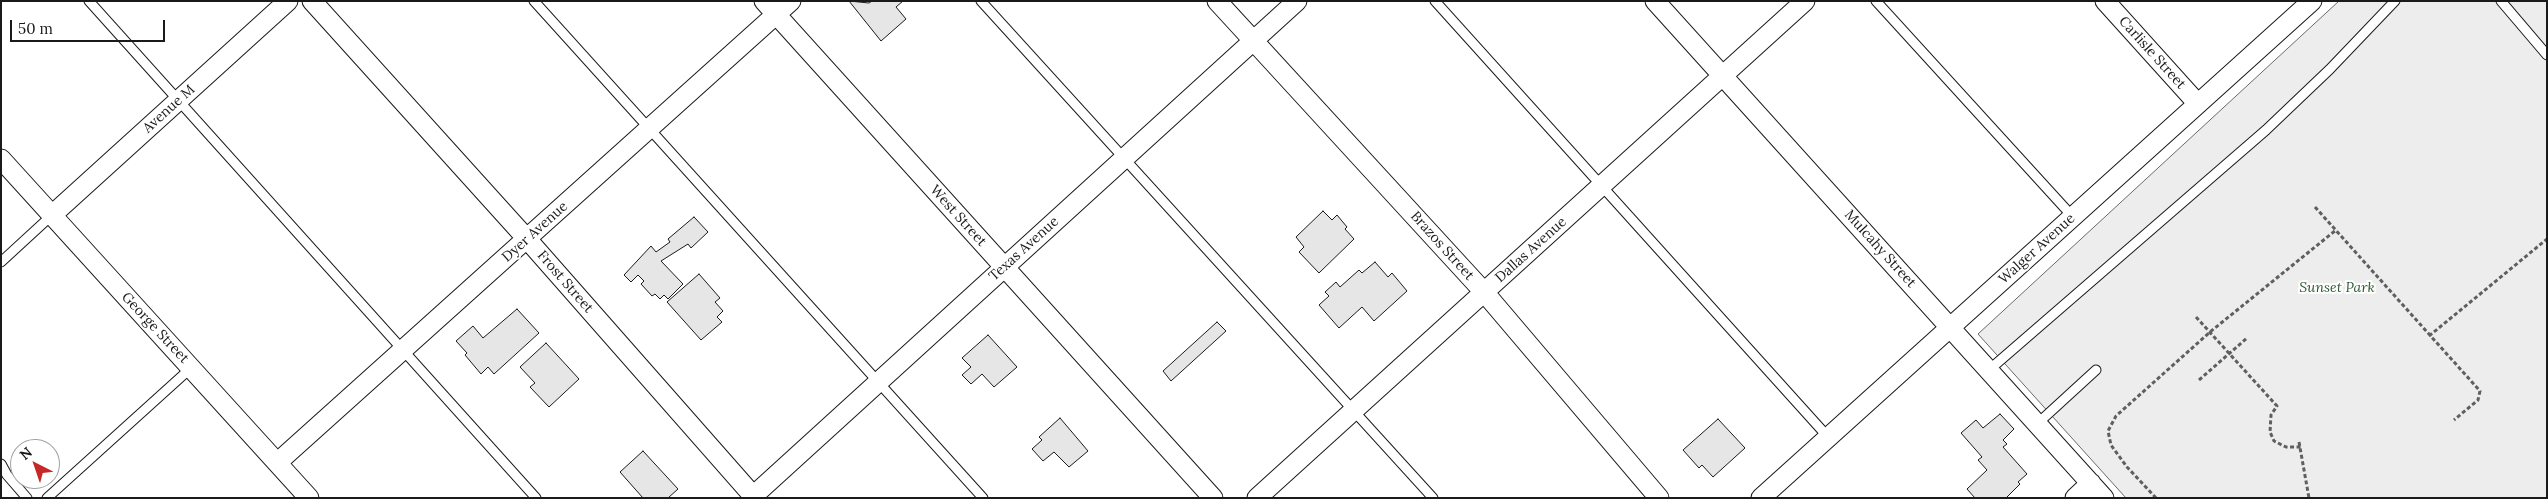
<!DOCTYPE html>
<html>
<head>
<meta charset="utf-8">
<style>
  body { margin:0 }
  #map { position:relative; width:2548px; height:499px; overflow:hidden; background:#fff; font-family:Lora,serif }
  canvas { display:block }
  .frame { position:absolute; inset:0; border:2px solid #1a1a1a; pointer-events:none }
  .north { position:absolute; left:10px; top:439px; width:50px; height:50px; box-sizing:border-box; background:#fff; border:1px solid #a3a3a3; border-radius:50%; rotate:319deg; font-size:14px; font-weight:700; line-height:20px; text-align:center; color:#1a1a1a }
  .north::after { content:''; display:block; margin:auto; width:18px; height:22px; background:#c62828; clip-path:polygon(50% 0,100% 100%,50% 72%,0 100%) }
  .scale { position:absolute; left:10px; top:20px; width:155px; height:22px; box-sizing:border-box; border:2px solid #1a1a1a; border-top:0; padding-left:6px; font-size:15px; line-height:18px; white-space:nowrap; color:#1a1a1a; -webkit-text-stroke:4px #fff; paint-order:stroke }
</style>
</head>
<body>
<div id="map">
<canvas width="2548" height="499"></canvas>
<div class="frame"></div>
<div class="north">N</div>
<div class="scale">50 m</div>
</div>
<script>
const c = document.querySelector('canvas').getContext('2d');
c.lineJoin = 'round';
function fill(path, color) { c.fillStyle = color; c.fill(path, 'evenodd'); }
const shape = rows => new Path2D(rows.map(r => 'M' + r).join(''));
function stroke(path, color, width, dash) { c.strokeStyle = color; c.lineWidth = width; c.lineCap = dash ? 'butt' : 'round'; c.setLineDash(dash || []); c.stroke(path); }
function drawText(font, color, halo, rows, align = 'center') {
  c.font = font + ' Lora,serif'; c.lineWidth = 4; c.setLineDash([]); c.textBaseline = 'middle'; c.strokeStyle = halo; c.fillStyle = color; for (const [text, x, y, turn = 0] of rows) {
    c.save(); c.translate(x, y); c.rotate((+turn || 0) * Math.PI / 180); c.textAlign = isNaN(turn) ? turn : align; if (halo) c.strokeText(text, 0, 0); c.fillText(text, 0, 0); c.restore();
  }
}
const built = shape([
  [2339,1,2547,1,2547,498,2126,498,1978,334,2339,1]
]);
const building = shape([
  [849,1,869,3,872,1,903,1,896,7,906,19,881,41,849,1],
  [1323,211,1332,220,1337,215,1347,227,1345,229,1354,239,1319,273,1299,252,1304,247,1296,237,1323,211],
  [694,217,708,232,691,248,688,244,661,261,683,284,668,299,664,295,660,299,655,294,652,296,641,284,644,281,638,275,631,282,624,275,651,246,656,252,670,242,668,239,694,217],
  [1375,262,1388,277,1392,273,1407,291,1374,321,1362,307,1339,328,1319,305,1329,296,1325,292,1336,282,1340,287,1359,270,1362,273,1375,262],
  [699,274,720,298,715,302,723,311,717,317,722,322,701,340,667,302,699,274],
  [517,309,539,333,494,374,488,367,481,374,465,355,467,353,456,341,473,326,483,338,517,309],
  [1217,322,1226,331,1171,381,1163,371,1217,322],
  [988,335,1017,367,994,387,982,374,971,384,962,375,971,367,962,358,988,335],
  [546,343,579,379,549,407,530,387,535,383,520,367,546,343],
  [2000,414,2014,429,2003,440,2007,444,2003,447,2027,474,2018,482,2020,484,2006,498,1975,498,1967,489,1987,470,1978,460,1982,457,1961,433,1976,420,1983,428,2000,414],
  [1060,418,1088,451,1069,467,1054,452,1043,461,1032,449,1042,440,1039,437,1060,418],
  [1718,419,1745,448,1713,477,1702,465,1699,468,1683,450,1718,419],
  [643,451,678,489,668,498,643,498,620,472,643,451]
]);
const path = shape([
  [2315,207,2480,391,2478,400,2454,420],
  [2196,317,2277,406,2271,415,2270,432,2274,441,2286,447,2301,447],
  [2429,336,2547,239],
  [2199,380,2247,338],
  [2299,442,2309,498],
  [2156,498,2127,467,2111,445,2108,431,2116,416,2210,332,2336,230]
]);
const lane = shape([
  [89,1,536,498],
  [534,1,983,498],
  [981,1,1433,498],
  [1435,1,1828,437],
  [1876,1,2073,217],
  [2501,1,2547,55],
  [1,262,51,216],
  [1989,370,2266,130,2330,69,2395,1],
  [2037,424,2096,370],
  [1,464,7,475,27,498],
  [47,498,192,367]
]);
const street = shape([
  [312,1,527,239,755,498],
  [764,1,1213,498],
  [1217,1,1484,292,1659,498],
  [1655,1,2104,498],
  [2105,1,2198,104],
  [1,159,309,498],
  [51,216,288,1],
  [278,462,791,1],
  [751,498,1297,1],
  [1257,498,1805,1],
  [1761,498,2312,1],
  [2075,498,2091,483]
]);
const streetNames = [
  ["Carlisle Street",2152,53,48],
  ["Avenue M",169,109,-42],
  ["West Street",958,216,48],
  ["Dyer Avenue",535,232,-42],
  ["Brazos Street",1442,246,48],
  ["Texas Avenue",1024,249,-42],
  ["Mulcahy Street",1880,249,48],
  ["Walger Avenue",2037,249,-42],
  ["Dallas Avenue",1531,250,-42],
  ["Frost Street",565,282,49],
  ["George Street",155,328,47]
];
const parkNames = [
  ["Sunset Park",2337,288]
];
fill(built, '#ededed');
stroke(built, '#6a6a6a', 1);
fill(building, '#e6e6e6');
stroke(building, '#1a1a1a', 1);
stroke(lane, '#1a1a1a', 11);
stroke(street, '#1a1a1a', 21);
stroke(path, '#5f5f5f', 3, [4, 2.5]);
stroke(lane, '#fff', 9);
stroke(street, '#fff', 19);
drawText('14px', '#1a1a1a', '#fff', streetNames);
drawText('italic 14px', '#2b5a34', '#fff', parkNames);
</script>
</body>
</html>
